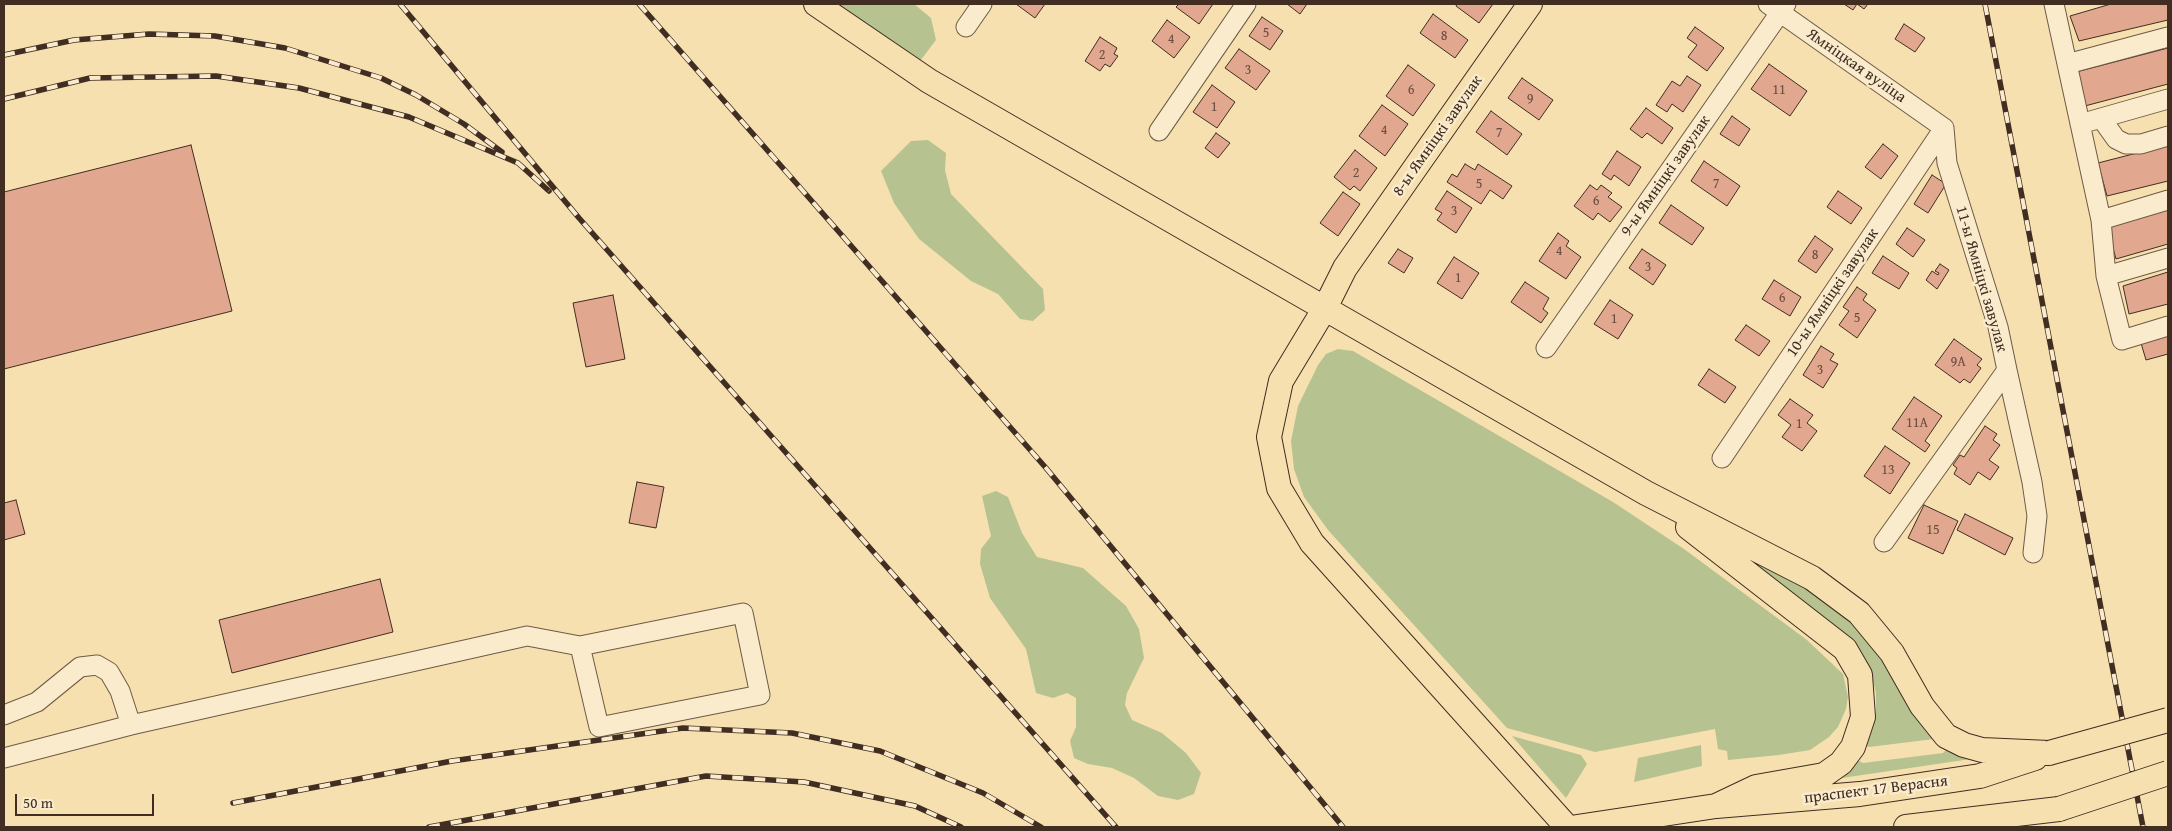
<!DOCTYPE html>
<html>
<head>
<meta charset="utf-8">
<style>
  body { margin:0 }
  #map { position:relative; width:2172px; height:831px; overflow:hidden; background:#f7e0b0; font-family:"Gentium Book Plus",serif }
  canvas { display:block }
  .frame { position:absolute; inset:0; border:5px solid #412d22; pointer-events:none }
  .scale { position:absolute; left:15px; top:794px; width:139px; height:22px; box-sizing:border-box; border:2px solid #412d22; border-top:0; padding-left:6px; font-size:15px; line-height:18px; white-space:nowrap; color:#412d22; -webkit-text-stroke:4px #faebcc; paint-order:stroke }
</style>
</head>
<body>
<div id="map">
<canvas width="2172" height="831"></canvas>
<div class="frame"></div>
<div class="scale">50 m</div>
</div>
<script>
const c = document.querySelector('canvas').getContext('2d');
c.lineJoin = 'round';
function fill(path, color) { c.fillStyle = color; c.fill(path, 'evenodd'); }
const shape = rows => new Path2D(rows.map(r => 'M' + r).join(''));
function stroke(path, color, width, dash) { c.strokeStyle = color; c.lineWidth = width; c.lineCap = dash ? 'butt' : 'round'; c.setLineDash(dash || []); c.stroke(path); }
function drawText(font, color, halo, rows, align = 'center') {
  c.font = font + ' "Gentium Book Plus",serif'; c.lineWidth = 5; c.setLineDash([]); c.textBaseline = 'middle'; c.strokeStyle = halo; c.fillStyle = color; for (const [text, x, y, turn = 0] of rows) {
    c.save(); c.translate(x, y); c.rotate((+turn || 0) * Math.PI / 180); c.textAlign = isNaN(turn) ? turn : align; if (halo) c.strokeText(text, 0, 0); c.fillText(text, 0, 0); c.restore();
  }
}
const green = shape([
  [823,4,914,4,931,18,936,40,920,61],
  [928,140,946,153,945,170,951,194,1043,289,1045,310,1033,321,1020,319,998,294,971,281,919,239,894,203,881,171,911,141],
  [1338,349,1353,351,1613,502,1684,549,1807,640,1843,674,1848,697,1846,709,1838,727,1829,737,1810,750,1779,755,1728,760,1727,751,1718,749,1715,729,1595,752,1507,728,1328,530,1304,497,1294,469,1291,441,1298,406,1318,365,1326,354],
  [996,491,1008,497,1022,533,1037,557,1083,568,1126,606,1139,629,1144,658,1127,693,1125,705,1132,720,1162,733,1186,753,1201,773,1194,794,1178,800,1158,796,1134,778,1112,768,1088,764,1074,758,1070,741,1076,727,1076,698,1067,693,1053,698,1036,693,1026,649,990,598,980,564,981,549,991,536,982,496],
  [1737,550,1831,602,1873,642,1934,739,1869,747,1863,745,1873,728,1876,712,1876,693,1870,669,1861,651,1841,631,1735,553],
  [1512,736,1581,755,1587,764,1566,798],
  [1701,745,1702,766,1634,782,1638,758],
  [1947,749,1971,759,1842,778,1834,777,1855,759,1863,763,1943,753]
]);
const building = shape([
  [1016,4,1045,4,1035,18,1016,4],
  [1179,4,1213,4,1199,24,1176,7,1179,4],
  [1287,4,1307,4,1300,14,1287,4],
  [1457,4,1493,4,1479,23,1456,6,1457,4],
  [1844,4,1868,4,1864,9,1857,4,1853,10,1844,4],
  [2111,4,2168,4,2168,20,2079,41,2070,16,2111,4],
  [1433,14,1468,40,1455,58,1420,33,1433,14],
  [1262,17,1283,31,1270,50,1249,36,1262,17],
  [1167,20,1190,37,1174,58,1152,41,1167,20],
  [1904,24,1925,38,1915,52,1895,39,1904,24],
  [1695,27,1724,48,1707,71,1688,57,1697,45,1687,38,1695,27],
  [1100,37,1117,48,1114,54,1118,56,1110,67,1105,64,1100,71,1085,61,1100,37],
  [2168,48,2168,84,2081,107,2072,73,2168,48],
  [1239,49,1270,71,1256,90,1225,68,1239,49],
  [1769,64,1807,91,1790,116,1751,89,1769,64],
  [1408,65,1435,85,1413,116,1386,96,1408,65],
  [1687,76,1701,85,1683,112,1672,104,1667,112,1656,105,1672,81,1680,86,1687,76],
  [1522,78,1553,100,1539,120,1508,98,1522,78],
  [1212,85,1235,102,1217,128,1193,112,1212,85],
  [1382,105,1408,124,1385,156,1359,136,1382,105],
  [1646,108,1673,128,1662,144,1647,133,1642,138,1630,129,1646,108],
  [1491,111,1522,134,1507,155,1476,132,1491,111],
  [1732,116,1750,129,1739,146,1720,134,1732,116],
  [1216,133,1230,143,1218,158,1205,148,1216,133],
  [1883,144,1898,156,1881,179,1865,167,1883,144],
  [191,145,232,311,4,369,4,192,191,145],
  [2168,145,2168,181,2107,196,2098,163,2168,145],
  [1355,150,1377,168,1360,191,1354,186,1350,190,1334,177,1355,150],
  [1617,151,1641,167,1629,186,1614,175,1611,180,1602,174,1617,151],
  [1704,161,1740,186,1727,206,1691,181,1704,161],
  [1465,164,1475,170,1478,164,1512,186,1503,199,1490,190,1481,204,1447,182,1452,174,1457,177,1465,164],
  [1932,175,1946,184,1928,213,1914,204,1932,175],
  [1590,185,1597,190,1601,185,1612,193,1608,197,1622,207,1610,222,1598,213,1593,220,1574,206,1590,185],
  [1447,191,1472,208,1456,233,1437,220,1442,213,1435,209,1447,191],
  [1838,191,1862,208,1851,224,1827,207,1838,191],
  [1343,192,1360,204,1338,236,1320,223,1343,192],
  [1671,205,1704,228,1692,245,1659,223,1671,205],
  [2168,206,2168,244,2116,259,2106,223,2168,206],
  [1907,228,1925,240,1913,257,1896,244,1907,228],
  [1558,233,1569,241,1566,246,1581,257,1566,279,1539,261,1558,233],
  [1815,236,1833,249,1816,273,1798,261,1815,236],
  [1398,249,1413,258,1404,273,1388,263,1398,249],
  [1642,249,1666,265,1653,285,1629,268,1642,249],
  [1883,256,1909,273,1899,289,1872,273,1883,256],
  [1454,257,1479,273,1462,299,1437,283,1454,257],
  [1940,264,1949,270,1937,289,1926,280,1932,271,1938,275,1939,273,1935,271,1940,264],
  [2168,272,2168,304,2129,314,2123,286,2168,272],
  [1774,280,1801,297,1790,316,1762,299,1774,280],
  [1525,282,1549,298,1543,309,1548,313,1541,323,1511,302,1525,282],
  [1857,287,1867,294,1863,300,1876,310,1857,338,1839,325,1849,311,1843,307,1857,287],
  [613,295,625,359,586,367,573,303,613,295],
  [1610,300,1633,315,1618,339,1594,324,1610,300],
  [1746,325,1770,341,1759,356,1735,340,1746,325],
  [2168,335,2168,354,2146,360,2141,343,2168,335],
  [1954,339,1982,359,1977,365,1981,368,1970,383,1964,379,1960,383,1935,365,1954,339],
  [1821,346,1834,354,1830,360,1838,364,1823,388,1803,375,1821,346],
  [1709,369,1736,387,1725,403,1698,385,1709,369],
  [1914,397,1942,416,1925,441,1930,445,1925,452,1892,429,1914,397],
  [1790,399,1813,415,1807,423,1817,431,1802,451,1782,437,1791,425,1778,415,1790,399],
  [1985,426,1997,434,1993,440,2000,445,1989,460,1999,467,1990,480,1978,472,1970,485,1954,474,1957,468,1953,465,1960,455,1964,457,1985,426],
  [1885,446,1910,463,1890,494,1864,476,1885,446],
  [637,482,664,487,656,528,629,523,637,482],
  [16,500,25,534,4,540,4,503,16,500],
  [1924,505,1958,521,1943,554,1908,538,1924,505],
  [1965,514,2013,538,2005,555,1957,530,1965,514],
  [380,579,393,632,232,673,219,620,380,579]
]);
const minor = shape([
  [1768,4,1944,128],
  [2054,4,2101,220,2106,276,2122,340,2168,326],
  [966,27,982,4],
  [2067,64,2168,37],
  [2101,118,2116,139,2126,144,2141,144,2168,136],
  [2080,124,2168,99],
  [1159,131,1246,4],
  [2101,220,2168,200],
  [2106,276,2168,258],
  [1546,348,1786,4],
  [2007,370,2032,482,2037,516,2033,553],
  [1722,458,1944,128],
  [1884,542,2007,370,1998,327,1947,163,1944,128],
  [4,715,37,702,80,667,97,665,109,672,120,691,131,725],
  [4,758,131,725,527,636,580,646,743,613,760,695,599,727,580,646]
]);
const major = shape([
  [816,4,929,81,1646,493,1812,578,1859,613,1892,653,1922,706,1946,736,1964,745,1982,750,2049,753],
  [1530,4,1345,268,1325,308,1281,381,1269,437,1279,488,1312,543,1567,827],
  [1688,527,1845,649,1860,675,1863,717,1853,747,1841,763,1824,775,1756,787,1716,806],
  [1577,827,1716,806,1860,794,1980,776,2035,758],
  [1906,827,2059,809]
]);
const rail = shape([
  [400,4,579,218,1116,827],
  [639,4,1046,468,1343,827],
  [1985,4,2143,827],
  [4,55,74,40,149,34,215,36,285,48,381,78,416,95,464,124,502,152],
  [4,99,90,78,216,76,299,88,409,117,518,163,549,191],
  [233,803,452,761,683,728,792,733,880,751,983,793,1041,827],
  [429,827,706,776,804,782,915,806,961,827]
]);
const majorBridge = shape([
  [2049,753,2168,720],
  [2059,809,2168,773]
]);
const numberNames = [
  ["5",1266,33],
  ["8",1444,36],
  ["4",1171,39],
  ["2",1102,55],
  ["3",1248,70],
  ["6",1411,90],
  ["11",1779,90],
  ["9",1530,99],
  ["1",1214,107],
  ["4",1384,130],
  ["7",1499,133],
  ["2",1356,173],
  ["5",1479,184],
  ["7",1716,184],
  ["6",1596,201],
  ["3",1454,211],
  ["4",1559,251],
  ["8",1815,255],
  ["3",1648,267],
  ["1",1458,278],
  ["6",1782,298],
  ["5",1857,318],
  ["1",1614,319],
  ["9А",1958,362],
  ["3",1820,370],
  ["11А",1917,423],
  ["1",1799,424],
  ["13",1888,470],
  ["15",1933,530]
];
const streetNames = [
  ["Ямніцкая вуліца",1856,66,35],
  ["8-ы Ямніцкі завулак",1438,136,-55],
  ["9-ы Ямніцкі завулак",1666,176,-55],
  ["11-ы Ямніцкі завулак",1981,279,74],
  ["10-ы Ямніцкі завулак",1833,293,-56],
  ["праспект 17 Верасня",1876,790,-7]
];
fill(green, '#b6c390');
fill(building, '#e1a78f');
stroke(building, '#412d22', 1);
stroke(minor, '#6e5a46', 21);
stroke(major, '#412d22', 26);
stroke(minor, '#faebcc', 19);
stroke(major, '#f7e0b0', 24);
stroke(rail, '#412d22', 5.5);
stroke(rail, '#faebcc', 4, [11]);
stroke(majorBridge, '#412d22', 26, []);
stroke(majorBridge, '#f7e0b0', 24);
drawText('14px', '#694c3d', null, numberNames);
drawText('16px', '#412d22', '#faebcc', streetNames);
</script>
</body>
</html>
